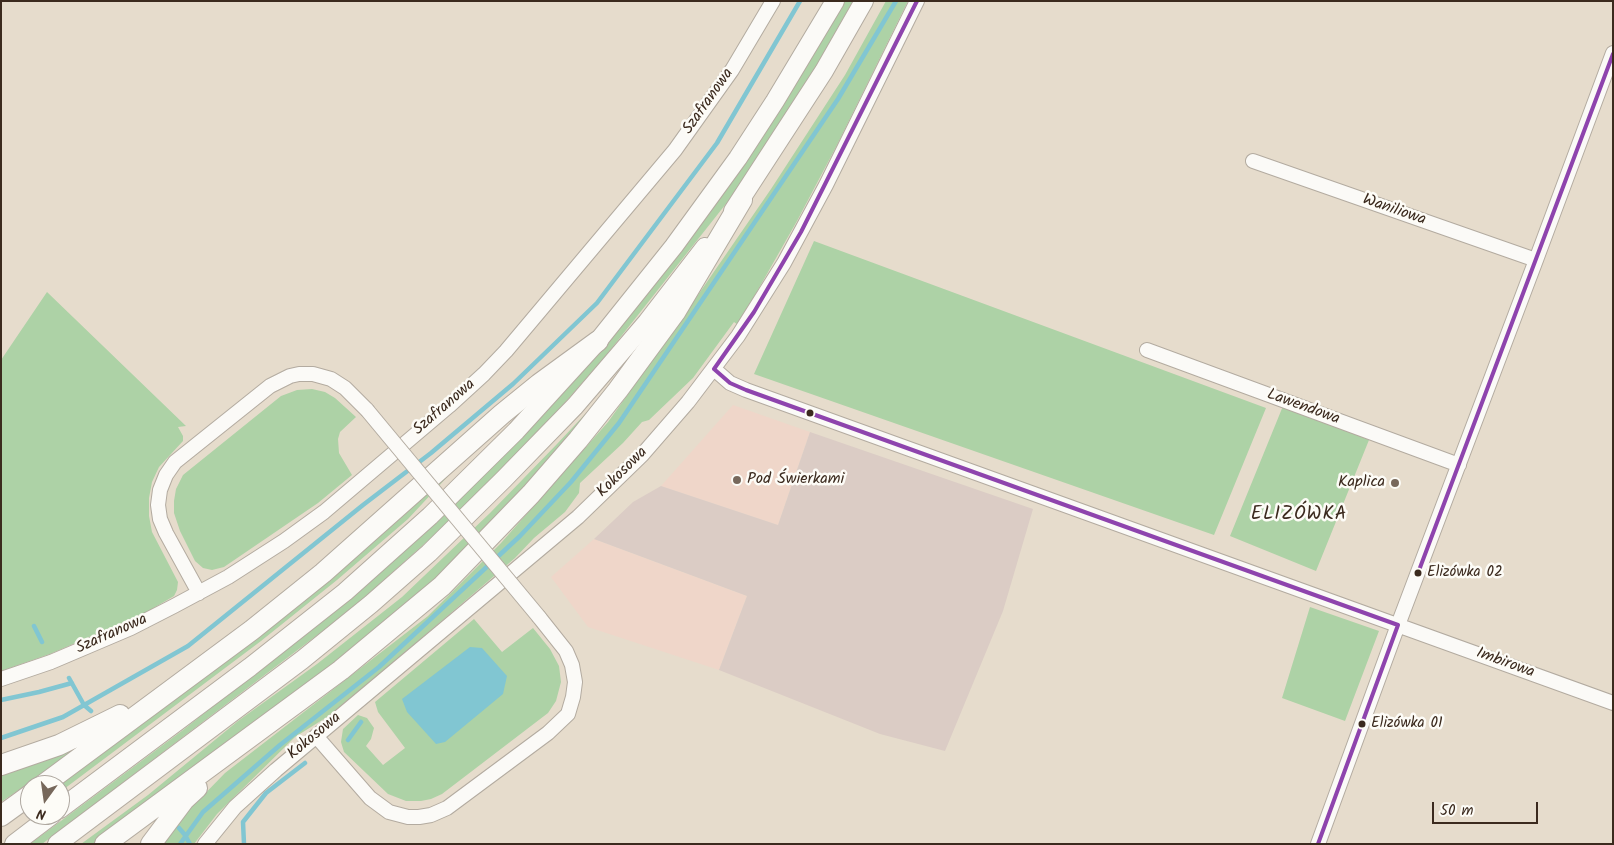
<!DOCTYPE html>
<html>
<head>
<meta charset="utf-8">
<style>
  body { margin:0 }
  #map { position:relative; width:1614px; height:845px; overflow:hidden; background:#e6dccc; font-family:Kalam,sans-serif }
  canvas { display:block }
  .frame { position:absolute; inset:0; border:2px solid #3b2a1e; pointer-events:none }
  .north { position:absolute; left:20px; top:775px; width:50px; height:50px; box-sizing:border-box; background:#fdfcf7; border:1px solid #afa8a0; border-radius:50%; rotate:194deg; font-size:14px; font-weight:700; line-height:20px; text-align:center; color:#3b2a1e }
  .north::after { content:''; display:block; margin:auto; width:18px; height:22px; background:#77685b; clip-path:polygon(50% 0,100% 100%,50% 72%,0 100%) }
  .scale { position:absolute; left:1432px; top:802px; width:106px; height:22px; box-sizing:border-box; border:2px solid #3b2a1e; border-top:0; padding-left:6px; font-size:15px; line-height:18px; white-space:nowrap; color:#3b2a1e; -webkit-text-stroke:4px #fdfcf7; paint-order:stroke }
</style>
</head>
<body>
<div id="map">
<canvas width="1614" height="845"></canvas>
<div class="frame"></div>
<div class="north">N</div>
<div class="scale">50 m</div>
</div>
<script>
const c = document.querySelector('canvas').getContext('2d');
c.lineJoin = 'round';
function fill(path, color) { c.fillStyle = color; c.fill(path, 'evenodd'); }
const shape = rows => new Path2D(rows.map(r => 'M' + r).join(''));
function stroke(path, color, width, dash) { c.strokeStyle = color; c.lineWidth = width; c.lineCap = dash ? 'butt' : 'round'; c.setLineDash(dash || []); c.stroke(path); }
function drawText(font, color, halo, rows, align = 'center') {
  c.font = font + ' Kalam,sans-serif'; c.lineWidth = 5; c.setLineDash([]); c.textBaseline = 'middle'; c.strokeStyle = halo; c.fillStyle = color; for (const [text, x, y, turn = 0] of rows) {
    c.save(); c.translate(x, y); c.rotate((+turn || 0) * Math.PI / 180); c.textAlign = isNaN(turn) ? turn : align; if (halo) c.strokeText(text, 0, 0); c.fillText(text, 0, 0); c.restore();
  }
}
const built = shape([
  [733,405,810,432,778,525,661,486],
  [594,539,747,596,719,670,588,627,551,577]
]);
const industrial = shape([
  [810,432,1033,509,1003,611,945,751,880,734,719,670,747,596,594,539,633,502,661,486,778,525]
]);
const green = shape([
  [842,1,853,1,811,75,729,200,604,358,540,431,431,538,349,611,42,844,30,844,183,730,334,611,493,466,531,428,602,349,722,193,807,66],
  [886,1,908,1,837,145,797,221,738,325,734,322,693,378,649,420,642,422,623,443,580,483,579,493,565,512,534,538,515,558,374,679,327,717,295,737,217,814,194,844,161,844,188,810,190,809,225,773,428,616,501,543,608,422,669,337,771,189,845,75],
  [814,241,1266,408,1214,535,754,374],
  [47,292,186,426,178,427,183,436,183,441,159,467,152,482,149,498,149,516,152,532,178,582,177,590,174,596,145,613,50,654,1,671,1,360],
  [312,389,325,392,335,398,356,417,340,432,338,439,339,453,352,475,318,503,224,567,212,570,203,568,195,561,180,531,174,513,174,501,176,489,183,475,281,396,297,390],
  [603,395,527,490,412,601,353,652,97,844,81,844,148,795,238,721,317,664,402,597,490,513,557,444],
  [1283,406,1369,440,1316,571,1230,536],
  [450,474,408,519,337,580,261,641,60,792,59,785,125,737],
  [1310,607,1379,631,1345,721,1282,698],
  [474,619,502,652,533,628,550,649,559,666,561,682,556,701,548,713,442,794,431,799,421,801,406,801,388,794,344,752,341,742,343,729,358,715,367,718,374,728,371,739,366,746,383,765,405,748,378,712,375,702],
  [83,744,84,746,1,802,1,775]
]);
const water = shape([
  [470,647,482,648,507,676,503,694,445,742,436,744,407,712,402,699]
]);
const stream = shape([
  [34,626,42,642],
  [69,678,84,705,91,711],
  [1,700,39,692,72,683],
  [1,738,63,717,188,646,363,505,431,453,513,384,597,303,717,143,800,1],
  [348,740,361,722],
  [179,828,185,835,190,844],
  [180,844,203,812,280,745,379,667,520,536,571,482,619,423,838,99,896,1],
  [244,844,243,822,266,793,305,763]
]);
const minor = shape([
  [1253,161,1536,260],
  [1147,350,1459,465],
  [714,369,730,383,746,390,1613,703],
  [199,593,166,533,160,519,158,505,160,490,166,475,175,462,270,386,290,376,299,374,313,374,331,379,345,388,367,410],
  [1,679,51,662,131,628,174,606,228,577,284,541,324,512,449,406,484,374,506,351,675,150,732,70,773,1],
  [316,736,370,798,389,812,408,817,419,817,431,815,447,808,548,733,568,714,573,697,575,682,572,665,566,651,539,617],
  [205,844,235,807,276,770,578,517,642,455,688,402,738,336,784,263,826,185,917,1],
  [1318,844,1398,625,1536,260,1613,53]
]);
const major = shape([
  [733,211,824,71,864,1],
  [60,809,250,667,345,592,430,516,516,431,598,341,674,246,738,158,775,101,835,1],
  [14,844,52,815],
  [57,844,302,660,371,604,429,553,504,479,575,406,647,322,705,247]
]);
const highway = shape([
  [1,765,59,745,120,715],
  [43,785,252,630,323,573,502,414,539,384,598,341],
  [1,816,30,795],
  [105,844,341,670,442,586,531,494,578,440,618,390,676,311,742,200],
  [151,844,184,800,197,788]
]);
const minorBridge = shape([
  [367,410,539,617]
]);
const bus1 = shape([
  [714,369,730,383,746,390,1398,625],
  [714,369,754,312,801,232,917,1],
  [1418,573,1613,54],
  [1318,844,1398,625]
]);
const markers = [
  [810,413,4.5,"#3b2a1e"],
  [737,480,5,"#77685b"],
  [1395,483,5,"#77685b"],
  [1418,573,4.5,"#3b2a1e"],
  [1362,724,4.5,"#3b2a1e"]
];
const busNames = [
  ["Elizówka 02",1427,573],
  ["Elizówka 01",1371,724]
];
const streetNames = [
  ["Szafranowa",709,102,-55],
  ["Waniliowa",1394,211,19],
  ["Szafranowa",445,408,-41],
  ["Lawendowa",1303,408,20],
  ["Kokosowa",623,473,-45],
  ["Szafranowa",112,635,-24],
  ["Imbirowa",1505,664,20],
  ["Kokosowa",315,737,-40]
];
const poiNames = [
  ["Pod Świerkami",747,480],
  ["Kaplica",1385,483,"right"]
];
const quarterNames = [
  ["ELIZÓWKA",1299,516]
];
fill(built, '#efd6c9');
fill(industrial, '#dbccc5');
fill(green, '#add2a6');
fill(water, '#81c6d2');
stroke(stream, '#81c6d2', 4.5);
stroke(minor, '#b3aba0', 16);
stroke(major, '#b3aba0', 20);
stroke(highway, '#b3aba0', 22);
stroke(minor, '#fbfaf7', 14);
stroke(major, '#fbfaf7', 18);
stroke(highway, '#fbfaf7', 20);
stroke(minorBridge, '#b3aba0', 16, []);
stroke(minorBridge, '#fbfaf7', 14);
stroke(bus1, '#8e44ad', 4);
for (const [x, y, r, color] of markers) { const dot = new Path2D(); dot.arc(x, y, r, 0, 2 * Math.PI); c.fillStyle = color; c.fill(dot); stroke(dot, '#fdfcf7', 2); }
drawText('15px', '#3b2a1e', '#fdfcf7', busNames, 'left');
drawText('16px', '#3b2a1e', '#fdfcf7', streetNames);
drawText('16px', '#3b2a1e', '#fdfcf7', poiNames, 'left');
c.letterSpacing = '1px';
drawText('19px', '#3b2a1e', '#fdfcf7', quarterNames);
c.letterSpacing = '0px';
</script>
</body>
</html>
